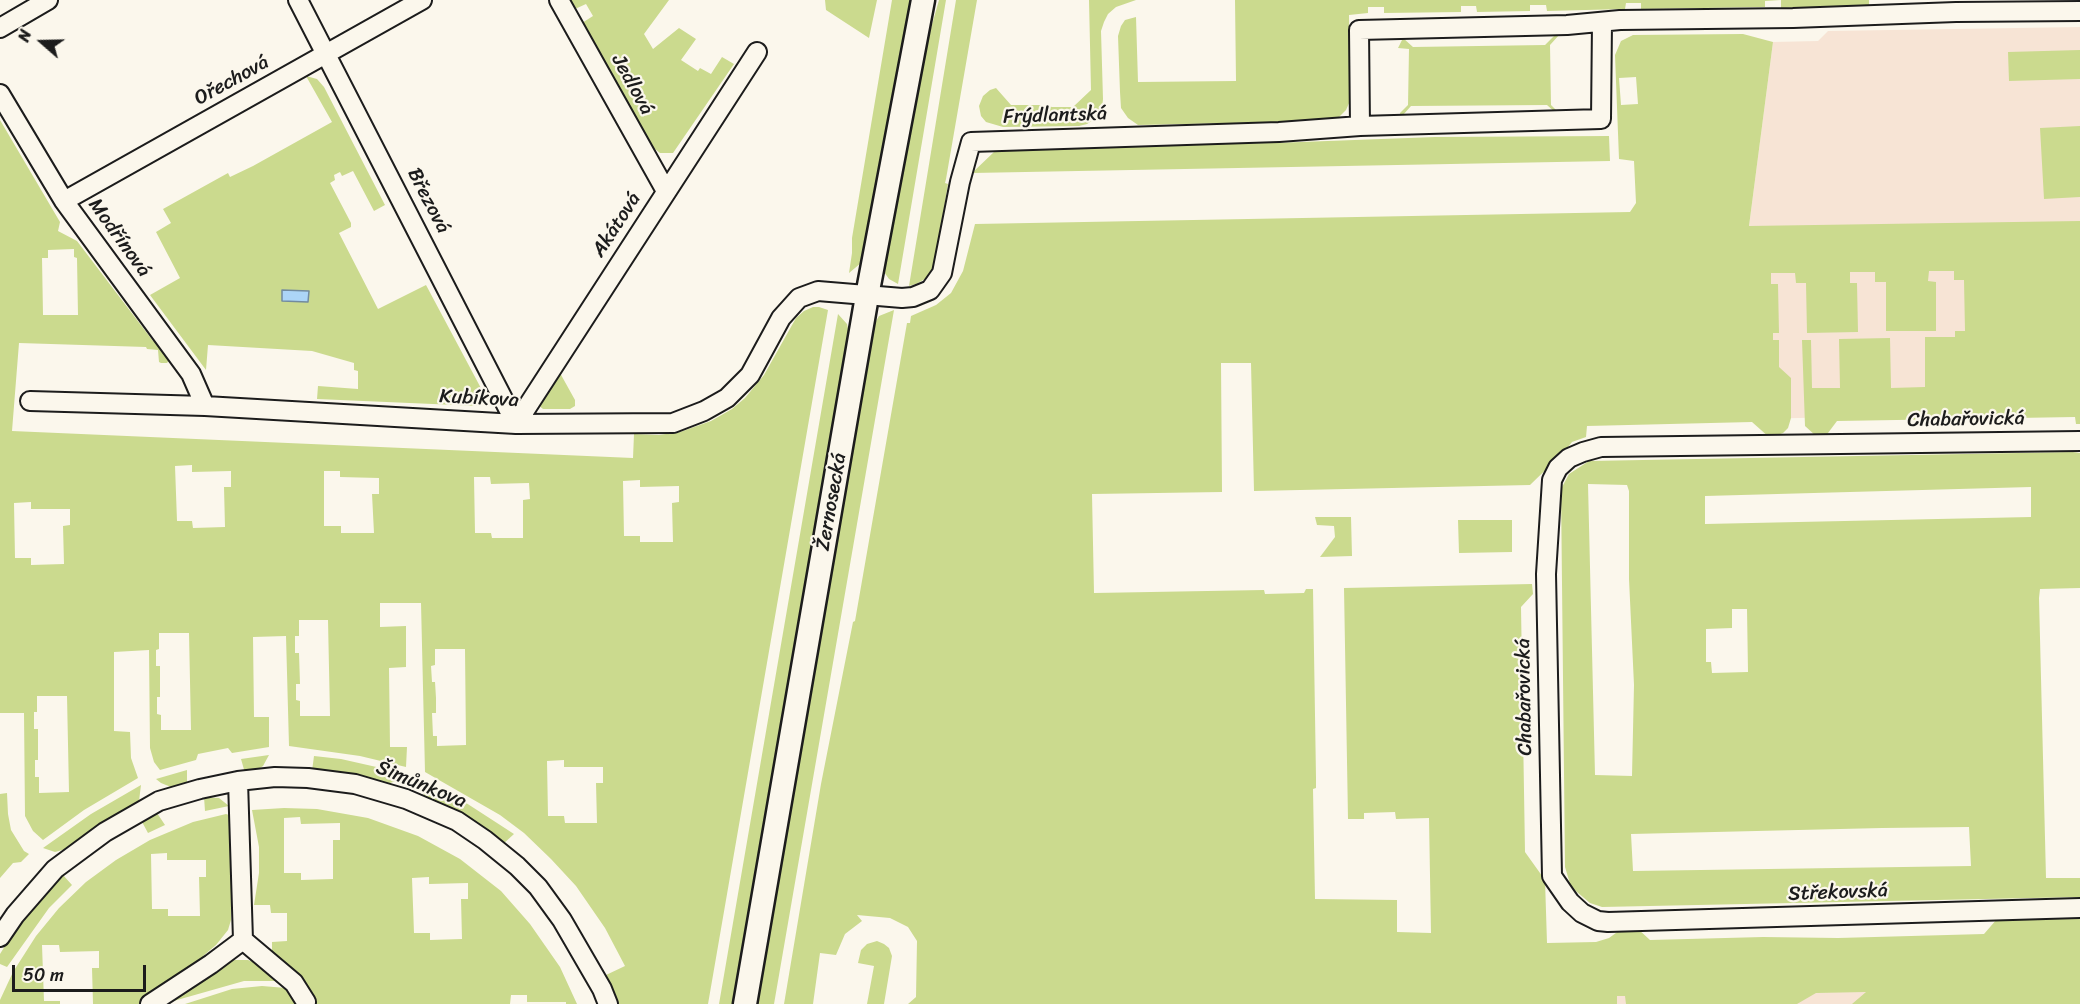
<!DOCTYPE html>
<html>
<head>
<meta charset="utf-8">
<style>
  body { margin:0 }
  #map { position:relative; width:2080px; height:1004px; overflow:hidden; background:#fbf7ec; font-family:Sriracha,sans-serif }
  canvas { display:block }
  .north { position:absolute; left:12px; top:12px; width:60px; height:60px; -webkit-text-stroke:4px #fbf7ec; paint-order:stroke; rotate:290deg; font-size:16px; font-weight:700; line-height:24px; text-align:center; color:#1c1c1c }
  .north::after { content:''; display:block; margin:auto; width:21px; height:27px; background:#1c1c1c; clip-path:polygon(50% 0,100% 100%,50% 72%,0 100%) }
  .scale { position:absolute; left:12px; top:965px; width:134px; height:27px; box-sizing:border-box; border:3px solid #1c1c1c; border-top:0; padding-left:8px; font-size:18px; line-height:21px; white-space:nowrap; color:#1c1c1c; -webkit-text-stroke:4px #fbf7ec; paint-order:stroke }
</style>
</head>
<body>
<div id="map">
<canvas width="2080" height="1004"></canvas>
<div class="north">N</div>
<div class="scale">50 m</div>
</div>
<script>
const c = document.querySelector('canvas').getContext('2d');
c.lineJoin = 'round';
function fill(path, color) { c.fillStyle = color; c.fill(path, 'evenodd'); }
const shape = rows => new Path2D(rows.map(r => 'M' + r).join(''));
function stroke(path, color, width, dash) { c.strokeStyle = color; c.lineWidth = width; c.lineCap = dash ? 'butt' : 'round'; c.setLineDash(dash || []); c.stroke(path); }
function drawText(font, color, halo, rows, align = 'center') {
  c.font = font + ' Sriracha,sans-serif'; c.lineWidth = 4.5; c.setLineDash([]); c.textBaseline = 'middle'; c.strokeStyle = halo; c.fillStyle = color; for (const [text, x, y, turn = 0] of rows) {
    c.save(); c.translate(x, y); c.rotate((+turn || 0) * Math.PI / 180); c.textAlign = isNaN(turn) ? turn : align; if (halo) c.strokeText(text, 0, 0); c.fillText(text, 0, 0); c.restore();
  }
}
const built = shape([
  [2080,27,2080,412,1752,419,1749,226,1773,42,1818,41,1828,31],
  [1954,991,1954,1004,1617,1004,1617,994]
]);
const green = shape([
  [570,0,669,0,644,34,653,49,679,28,696,39,681,60,698,71,700,68,711,74,722,57,734,64,673,153,660,153,651,146,582,23,593,16,586,4,575,9],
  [825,0,877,0,869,38,826,10],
  [892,0,910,0,864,255,861,263,849,273,852,253,852,238],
  [939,0,946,0,898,284,889,279,884,272,883,262,919,70],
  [956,0,977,0,946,179,945,183,948,184,935,262,932,271,925,279,916,284,909,286],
  [1089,0,1136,0,1116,7,1108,14,1104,22,1101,31,1103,99,1102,109,1096,118,1087,124,1079,126,1003,127,986,122,981,116,979,106,983,96,990,90,996,88,1011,105,1044,105,1052,107,1073,107,1091,90],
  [1235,0,1869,0,1869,6,1781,8,1781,0,1765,1,1765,7,1641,9,1641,3,1626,3,1625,9,1547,11,1546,5,1530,5,1530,11,1477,12,1476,6,1461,6,1461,12,1384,13,1384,7,1368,7,1368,13,1349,15,1350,101,1346,110,1338,118,1327,121,1138,125,1128,118,1121,108,1120,92,1118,36,1121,26,1125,20,1136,17,1138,82,1236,81],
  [1558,32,1560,34,1550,45,1551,105,1559,113,1558,115,1547,105,1411,106,1403,115,1400,116,1400,113,1408,105,1409,49,1398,48,1403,38,1413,47,1545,45],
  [1743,34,1773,42,1749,226,2080,221,2080,424,2076,424,2075,417,1837,421,1825,437,1816,436,1805,426,1802,340,1811,340,1812,388,1840,388,1839,339,1890,338,1891,388,1925,387,1925,337,1955,337,1955,331,1965,331,1964,280,1954,280,1954,271,1929,271,1928,281,1936,282,1936,331,1886,331,1886,282,1875,282,1875,272,1850,272,1850,283,1857,283,1858,332,1807,333,1806,283,1796,283,1795,273,1771,273,1771,284,1778,284,1779,333,1773,333,1773,340,1779,340,1779,367,1791,378,1791,418,1788,428,1783,433,1770,438,1752,422,1587,426,1586,437,1572,442,1563,453,1530,485,1254,491,1251,363,1221,363,1222,492,1092,494,1094,593,1264,590,1265,594,1304,593,1306,589,1313,589,1316,778,1316,788,1313,789,1315,899,1397,900,1397,932,1431,933,1429,818,1396,819,1395,812,1364,813,1364,819,1348,819,1344,588,1532,584,1533,594,1521,607,1525,852,1545,880,1547,943,1596,942,1609,938,1627,925,1638,929,1650,940,1763,937,1838,938,1984,934,1997,919,2080,917,2080,1004,1852,1004,1866,992,1816,993,1797,1004,1626,1004,1625,996,1617,996,1617,1004,908,1004,916,997,917,941,908,927,890,918,857,915,862,921,845,934,836,955,820,953,813,1004,784,1004,821,784,853,622,855,621,907,323,910,323,911,316,936,305,951,293,963,271,975,224,1630,212,1636,203,1634,161,1619,159,1615,55,1621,41,1633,35],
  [1636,77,1638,104,1621,105,1619,78],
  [2080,50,2080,79,2009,81,2008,52],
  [306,76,317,79,324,87,385,205,374,211,353,171,342,176,340,172,334,175,335,180,330,183,351,223,351,227,339,233,378,309,426,285,483,392,479,406,317,399,318,386,358,389,358,371,354,370,354,363,312,351,208,345,206,370,150,295,180,278,156,232,171,223,163,209,228,173,230,177,253,166,332,122],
  [0,120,60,222,58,231,77,241,153,341,156,340,170,359,167,363,161,363,159,362,158,350,147,349,146,347,19,343,12,431,633,458,634,434,659,435,680,432,711,421,732,409,745,398,764,375,796,318,804,311,813,307,819,307,828,310,708,1004,617,1004,606,975,625,966,605,928,576,886,551,859,524,833,500,815,425,772,421,603,380,603,380,627,406,626,406,667,389,668,390,747,407,747,406,767,360,756,289,746,286,636,253,637,254,717,269,717,269,747,232,753,228,748,198,754,196,760,160,770,154,762,150,748,149,650,114,652,114,731,130,732,131,758,138,778,84,810,43,840,33,831,25,816,24,713,0,713],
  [74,249,74,257,77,258,78,315,43,315,42,258,48,258,48,250],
  [192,465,192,472,231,471,231,487,224,487,225,527,193,528,192,521,177,521,175,466],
  [324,471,340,471,340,477,379,478,379,494,372,494,374,533,341,533,341,526,324,526],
  [474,477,490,477,491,484,529,483,530,499,523,500,523,538,492,538,491,533,475,533],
  [640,480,640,487,679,486,679,502,672,503,673,542,640,542,640,536,624,536,623,481],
  [31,502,31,509,70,509,70,525,63,526,64,564,31,565,31,558,15,558,14,503],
  [299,620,328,620,330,716,300,716,300,701,296,700,296,684,300,684,299,653,295,653,295,636,299,636],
  [159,633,189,633,191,730,161,730,161,715,157,714,157,697,160,697,160,666,156,666,156,650,159,649],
  [435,649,465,649,466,745,437,746,437,736,433,736,432,713,436,713,436,698,435,682,432,682,431,666,435,665],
  [37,696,67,696,69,792,39,793,39,777,35,777,35,760,38,760,38,729,34,729,34,712,37,712],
  [564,760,564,767,603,767,603,783,596,783,597,823,565,823,564,816,548,816,547,761],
  [2080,126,2080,197,2044,199,2040,128],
  [1609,136,1610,161,972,173,994,152,1021,146,1274,143,1435,137],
  [894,310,774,1004,756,1004,872,328,879,316],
  [838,314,847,324,850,338,737,1004,719,1004],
  [560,373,575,400,575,406,570,409,543,409,538,405],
  [2073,452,2080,453,2080,588,2040,589,2039,598,2046,878,2080,878,2080,897,1602,907,1590,903,1571,887,1565,867,1561,489,1569,474,1589,461],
  [1588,484,1627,485,1629,491,1629,579,1634,685,1632,776,1595,775],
  [2031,487,2031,517,1705,524,1705,496],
  [1732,609,1747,609,1748,672,1712,673,1711,662,1706,662,1706,629,1732,628],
  [1969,827,1971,866,1633,871,1631,834,1882,828],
  [1315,517,1351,517,1352,556,1320,557,1335,537,1334,526,1317,525],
  [1458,520,1512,520,1512,552,1459,553],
  [269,755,263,766,257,770,245,773,241,759],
  [314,756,341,759,403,773,399,780,387,784,336,773,312,771],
  [187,770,187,784,171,787,161,783,156,779],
  [419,779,460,799,514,834,502,845,428,800,422,792],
  [141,785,139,801,132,807,66,849,55,852,43,848,91,814],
  [7,793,8,814,11,830,24,851,29,854,21,862,13,863,0,878,0,794],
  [204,797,219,798,229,806,205,811],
  [284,808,317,809,368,818,418,836,460,859,501,891,530,924,560,967,577,1004,566,1004,566,1002,527,1002,527,995,511,995,510,1004,185,1004,232,989,262,986,286,988,295,1002,312,1001,311,990,272,951,272,942,287,941,287,913,271,913,270,905,254,905,259,873,259,847,252,810],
  [300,817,301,824,340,823,340,840,333,840,333,879,301,880,301,873,284,873,284,818],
  [429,877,429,884,468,883,468,899,461,899,462,939,430,940,430,933,414,933,412,878],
  [157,813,165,825,148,833,141,820],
  [226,814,229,815,231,853,231,920,228,930,216,945,203,956,205,960,143,1004,93,1004,92,968,99,968,99,951,60,952,59,945,42,945,44,1001,60,1001,60,1004,0,1004,0,1000,13,972,36,936,59,908,86,882,116,860,150,840,193,822],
  [167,853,167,860,206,860,206,877,199,877,200,916,168,916,168,909,152,909,151,854],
  [63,875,72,885,49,908,7,967,0,964,0,954,23,917],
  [877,941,884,944,889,948,892,956,884,1004,867,1004,874,966,858,963,861,950,867,944],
  [235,960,248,960,260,965,278,981,244,981,163,1004,216,967]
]);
const water = shape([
  [282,290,309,291,308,302,282,301,282,290]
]);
const minor = shape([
  [298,0,516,424],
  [559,0,666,191],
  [0,28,48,0],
  [0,94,64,201,191,374,205,406],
  [1360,126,1359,30,1567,25,1620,20,1793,18,1956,12,2080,11],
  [64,201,422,0],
  [30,401,205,406,516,424,673,423,704,411,727,398,750,375,781,318,799,298,818,291,902,298,913,297,930,290,942,273,960,182,971,142,1279,132,1360,126,1601,119,1602,23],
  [516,424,757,52],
  [2080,441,1601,447,1583,452,1569,458,1558,468,1552,480,1546,574,1552,876,1570,902,1582,913,1598,921,1608,922,2080,908],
  [238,781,243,940,294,983,306,1002],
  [0,937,15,915,55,869,105,832,159,801,200,789,238,781,275,777,308,778,355,784,406,799,457,821,485,840,517,866,538,887,562,920,602,989,608,1004],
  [150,1004,211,964,243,940]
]);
const tertiary = shape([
  [745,1004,867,296,923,0]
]);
const streetNames = [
  ["Ořechová",232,81,-29],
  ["Jedlová",632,85,61],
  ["Frýdlantská",1055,116,-2],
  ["Březová",428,201,63],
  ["Akátová",617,225,-57],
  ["Modřínová",119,238,54],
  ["Kubíkova",479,399,3],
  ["Chabařovická",1966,420,-1],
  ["Žernosecká",832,502,-80],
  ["Chabařovická",1525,697,-91],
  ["Šimůnkova",421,785,22],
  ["Střekovská",1838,893,-2]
];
fill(built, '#f7e4d5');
fill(green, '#cbda8e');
fill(water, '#acd5f7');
stroke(water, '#728b9f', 1.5);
stroke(minor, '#1c1c1c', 22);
stroke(tertiary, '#1c1c1c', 27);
stroke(minor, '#fbf7ec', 18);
stroke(tertiary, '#fbf7ec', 22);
drawText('20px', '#1c1c1c', '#fbf7ec', streetNames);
</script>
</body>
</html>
